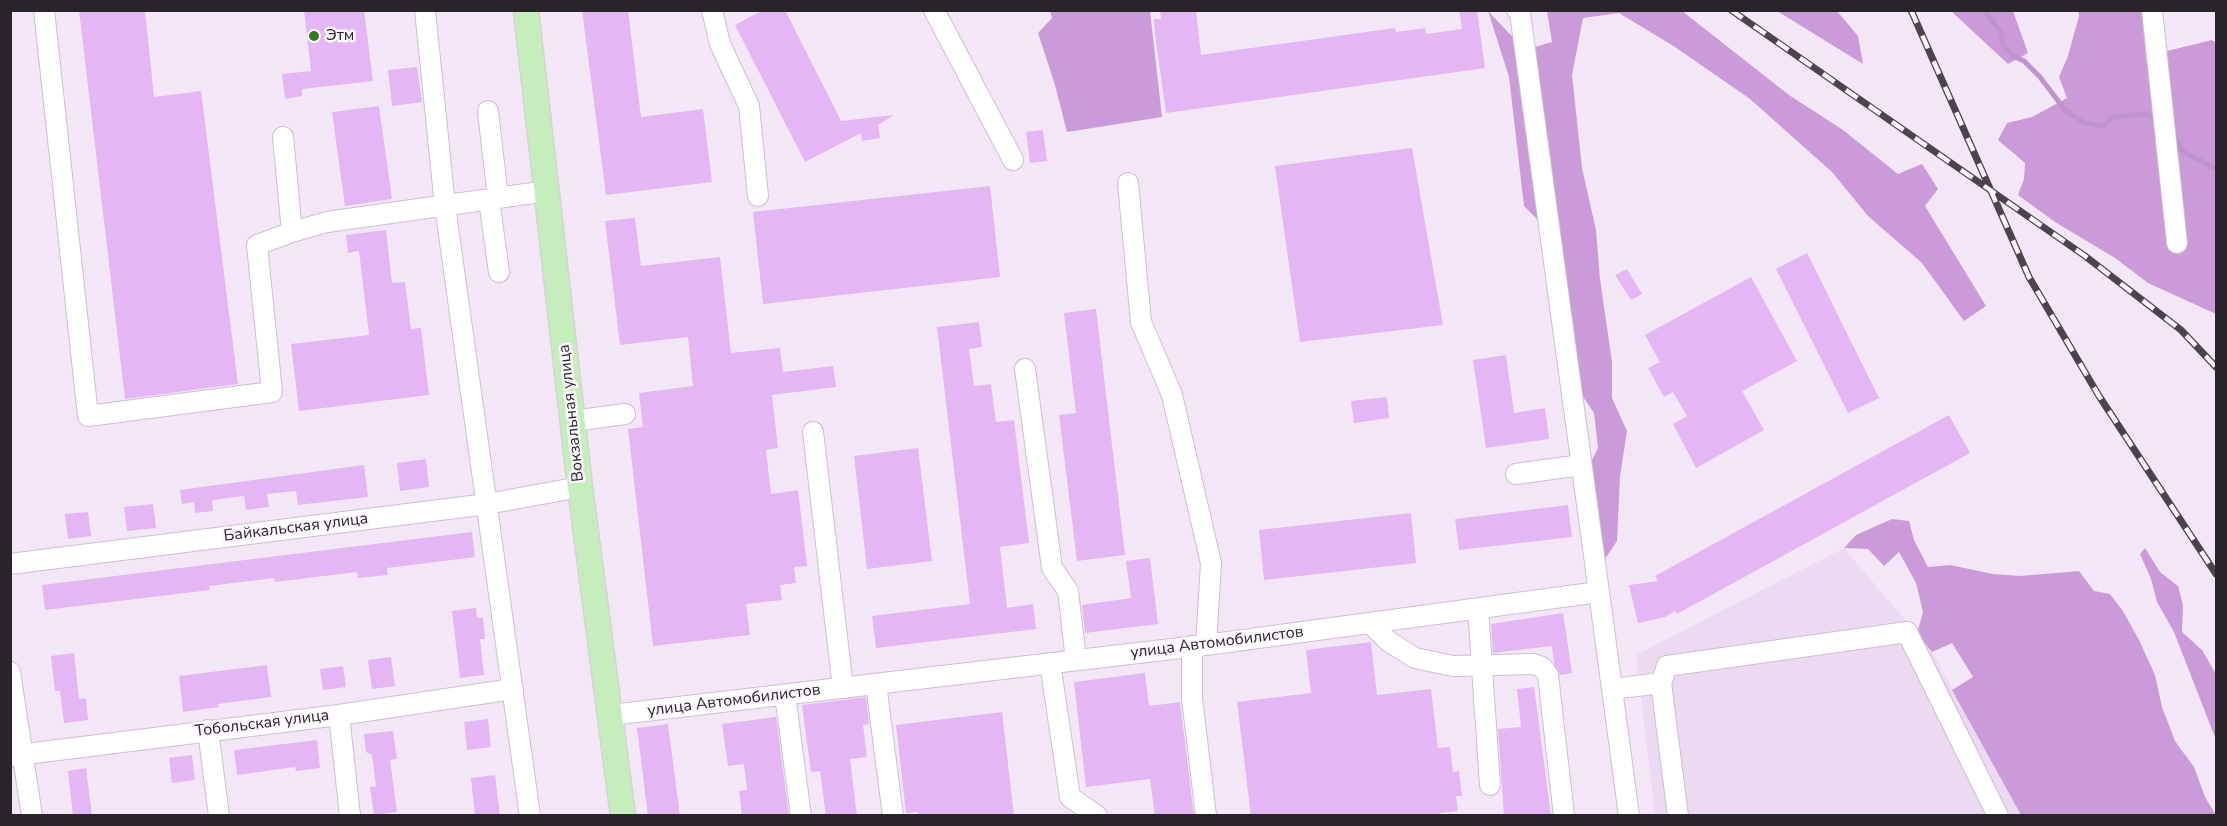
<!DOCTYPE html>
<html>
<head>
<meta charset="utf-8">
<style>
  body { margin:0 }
  #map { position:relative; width:2227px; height:826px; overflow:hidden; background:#f3e7f7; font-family:"Nunito Sans",sans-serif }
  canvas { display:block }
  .frame { position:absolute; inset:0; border:12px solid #29242a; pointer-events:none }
</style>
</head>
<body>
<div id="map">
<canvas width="2227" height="826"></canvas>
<div class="frame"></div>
</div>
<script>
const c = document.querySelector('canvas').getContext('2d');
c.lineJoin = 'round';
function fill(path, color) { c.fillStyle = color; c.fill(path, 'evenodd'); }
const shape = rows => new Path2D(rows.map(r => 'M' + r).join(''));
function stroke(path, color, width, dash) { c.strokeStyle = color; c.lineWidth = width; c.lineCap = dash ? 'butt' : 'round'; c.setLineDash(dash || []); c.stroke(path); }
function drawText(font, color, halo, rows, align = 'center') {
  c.font = font + ' "Nunito Sans",sans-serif'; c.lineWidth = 5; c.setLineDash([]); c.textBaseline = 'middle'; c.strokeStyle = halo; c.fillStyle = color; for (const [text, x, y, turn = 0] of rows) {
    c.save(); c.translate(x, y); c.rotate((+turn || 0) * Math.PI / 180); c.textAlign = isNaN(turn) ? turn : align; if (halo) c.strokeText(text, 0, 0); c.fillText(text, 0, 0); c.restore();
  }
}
const built = shape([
  [1844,548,1932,652,2021,815,1655,815,1636,655]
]);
const forest = shape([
  [1050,11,1150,11,1162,117,1067,132,1055,85,1038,33,1052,18],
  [1488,11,1525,50,1552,42,1547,11,1682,11,1789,95,1843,130,1898,174,1922,164,1938,189,1925,206,1986,306,1964,321,1922,263,1868,216,1832,172,1750,99,1675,47,1619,13,1583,18,1572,75,1582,168,1596,230,1600,279,1612,362,1612,398,1627,431,1620,477,1617,541,1605,559,1589,466,1598,448,1594,413,1579,391,1542,224,1524,206,1509,77],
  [1777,11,1837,11,1858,36,1863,64],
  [1951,11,2013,11,2028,53,2008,64],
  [2078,11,2142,11,2146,58,2152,86,2163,52,2212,40,2216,43,2216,314,2148,283,2115,258,2055,222,2018,195,2024,179,2025,163,1998,140,2007,123,2032,117,2067,98,2059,77,2068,56,2079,16],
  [1892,519,1909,521,1914,540,1928,567,1950,565,1993,574,2020,576,2079,571,2094,591,2110,594,2123,611,2139,640,2155,675,2162,707,2175,741,2194,767,2205,797,2216,815,2021,815,1952,690,1973,677,1952,643,1932,652,1917,634,1923,612,1916,583,1899,552,1884,566,1868,549,1844,548,1856,535],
  [2145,548,2160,572,2178,586,2183,605,2182,632,2202,650,2216,674,2216,740,2174,632,2157,602,2151,579,2140,554]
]);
const stream = shape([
  [1984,10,2001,32,2003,45,2013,56,2024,61,2040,77,2065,110,2084,123,2104,126,2113,117,2148,114,2158,121],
  [2173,132,2182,151,2216,169]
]);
const building = shape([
  [79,10,145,10,154,97,201,91,238,384,125,399],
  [304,10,364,10,373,81,302,89,302,96,285,99,282,74,311,71],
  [582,10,628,10,641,117,703,109,712,182,606,195],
  [763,10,785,10,841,121,894,115,878,125,880,138,862,141,861,133,805,162,735,25],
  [1160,10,1196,10,1201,55,1395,28,1396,32,1425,28,1426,34,1462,29,1459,10,1477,10,1485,68,1166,113,1155,34,1154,19,1161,19],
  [417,67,422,102,392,106,388,70],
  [379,106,392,199,345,206,332,112],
  [1043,130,1047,161,1030,163,1026,132],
  [1412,148,1443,325,1300,342,1275,166],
  [990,186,1000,277,763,304,753,212],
  [635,218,641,266,720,257,731,353,780,348,783,372,833,366,836,387,772,395,778,448,766,450,771,494,798,490,807,566,794,567,796,583,780,585,782,600,746,604,750,635,653,646,628,429,643,427,639,393,693,386,688,337,620,345,605,221],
  [386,230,392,283,405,282,411,329,421,328,429,395,299,411,291,344,369,335,359,251,348,253,346,235],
  [1807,253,1879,398,1848,413,1776,269],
  [1627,269,1642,294,1631,300,1615,275],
  [1751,277,1797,361,1742,391,1764,430,1696,468,1673,424,1687,416,1673,392,1664,397,1648,368,1660,362,1645,335],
  [1096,309,1125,555,1077,561,1059,415,1076,413,1064,313],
  [979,322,982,347,969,349,974,386,991,384,996,422,1014,420,1029,543,1000,547,1007,608,1033,604,1036,629,876,648,872,616,970,604,937,327],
  [1506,355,1514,413,1545,408,1549,439,1486,448,1473,360],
  [1387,397,1389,418,1354,423,1351,401],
  [1949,415,1970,453,1677,614,1675,611,1665,617,1638,623,1629,585,1658,581,1655,576],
  [918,448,932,561,867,569,854,456],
  [426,459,429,487,400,491,397,463],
  [364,465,368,497,298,505,296,491,267,494,269,507,246,510,244,496,212,500,213,511,195,513,194,502,182,504,180,490],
  [153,504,156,528,127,531,124,507],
  [1568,505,1572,537,1459,550,1455,519],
  [88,512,91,536,68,539,65,514],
  [1411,513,1416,563,1264,580,1259,530],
  [472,532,475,557,387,568,388,575,358,578,357,572,275,582,274,578,209,586,210,590,45,610,42,585],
  [1150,558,1158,624,1085,633,1082,605,1131,598,1126,561],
  [476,608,477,618,483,618,485,639,480,639,484,675,460,678,452,611],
  [1563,613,1572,673,1560,675,1554,664,1552,646,1493,653,1491,624],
  [1371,642,1377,695,1431,689,1438,748,1450,747,1453,772,1459,771,1462,796,1456,796,1458,811,1440,813,1440,816,1251,816,1237,702,1311,693,1306,650],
  [74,653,79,699,86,698,88,720,64,723,60,691,55,691,51,656],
  [391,657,395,686,372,689,368,660],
  [267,665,271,697,218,704,219,707,183,712,179,676],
  [343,666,346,687,323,690,320,669],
  [1145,673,1149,706,1180,702,1194,816,1155,816,1150,779,1086,787,1074,682],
  [1534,687,1551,816,1504,816,1498,729,1521,727,1517,689],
  [866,697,869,724,863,725,867,757,850,759,857,816,826,816,820,771,811,772,802,705],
  [1002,712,1014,816,918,816,918,812,906,813,896,725],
  [776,717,789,816,742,816,739,791,747,790,744,764,728,766,722,724],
  [488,719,491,747,467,750,464,722],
  [668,724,680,816,648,816,637,728],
  [393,731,397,759,390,760,397,812,374,815,370,787,376,786,372,755,366,752,364,734],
  [317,740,320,768,296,771,295,767,237,775,234,750],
  [192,755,195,780,172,783,169,758],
  [86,768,92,816,73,816,68,771],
  [495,775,500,816,475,816,471,778]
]);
const minor = shape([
  [44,10,88,416,272,392,257,245,292,232,327,222,547,191],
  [425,10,445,206,530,816],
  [712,10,720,44,749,106,758,196],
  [934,10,1013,160],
  [1517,10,1520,13,1599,592],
  [2152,10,2177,243],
  [488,111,498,198],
  [283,137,292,232],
  [1128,183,1141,322,1172,395,1211,563,1206,645],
  [489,200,499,272],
  [1025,369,1052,568,1068,591,1076,660],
  [573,421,625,414],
  [813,432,843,688],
  [1516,474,1581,465],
  [10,564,487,504,580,487],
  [1478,609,1490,785],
  [1370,623,1388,641,1415,658,1453,666,1534,664,1542,667,1548,675,1564,816],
  [1192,646,1192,698,1206,816],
  [1050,663,1070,797,1097,816],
  [10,672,32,816],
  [876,684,893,816],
  [1612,689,1661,683],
  [785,695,801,816],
  [339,715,350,816],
  [611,715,1206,645,1599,592,1629,816],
  [208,730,219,816],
  [10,756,339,715,513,689],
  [1678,816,1661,683,1667,666,1907,632,1998,816]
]);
const major = shape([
  [526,10,580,487,623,816]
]);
const rail = shape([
  [1731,10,2085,256,2181,330,2216,367],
  [1911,10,2029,277,2099,396,2216,574]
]);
const markers = [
  [314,36,6,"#32791d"]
];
const poiNames = [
  ["Этм",326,36]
];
const streetNames = [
  ["Вокзальная улица",572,413,-96],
  ["Байкальская улица",296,528,-7],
  ["улица Автомобилистов",1217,643,-7],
  ["улица Автомобилистов",734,701,-7],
  ["Тобольская улица",262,724,-7]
];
fill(built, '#ebdaf1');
fill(forest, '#ca9bd8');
stroke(stream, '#c092ce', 5);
fill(building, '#e5b6f4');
stroke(minor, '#cbbfcf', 22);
stroke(major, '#d4d3d4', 27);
stroke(minor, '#fff', 20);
stroke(major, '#c6eebc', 24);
stroke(rail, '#4a444c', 7);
stroke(rail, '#fcf7fd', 4.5, [14]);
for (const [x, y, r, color] of markers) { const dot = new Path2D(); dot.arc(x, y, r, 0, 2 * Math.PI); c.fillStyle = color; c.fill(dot); stroke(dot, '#fcf7fd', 2); }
drawText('16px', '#29242a', '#fcf7fd', poiNames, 'left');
drawText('16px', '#29242a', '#fcf7fd', streetNames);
</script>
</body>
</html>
